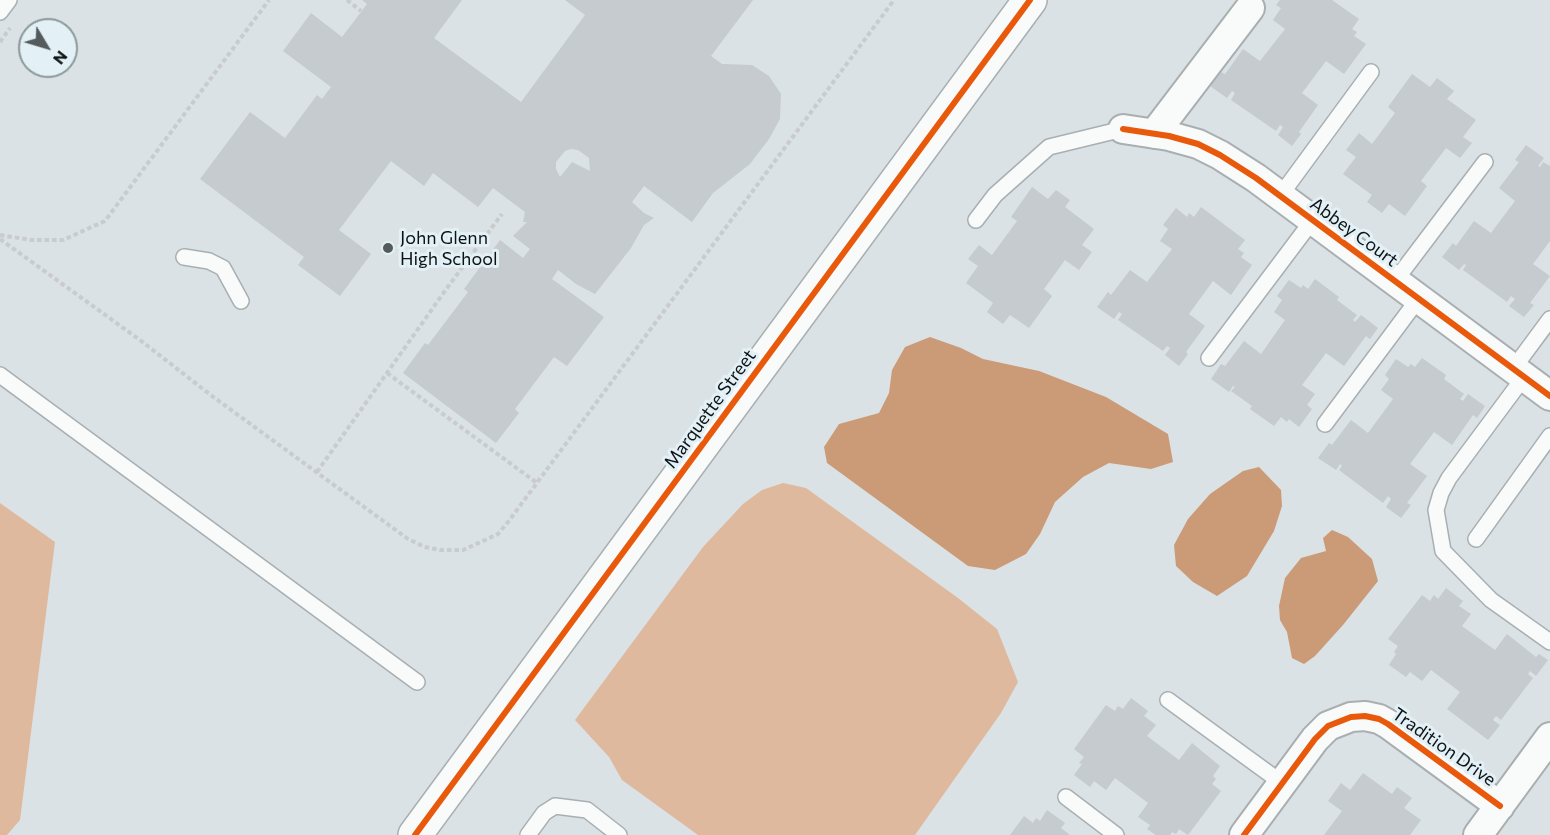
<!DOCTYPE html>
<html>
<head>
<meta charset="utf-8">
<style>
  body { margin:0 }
  #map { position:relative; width:1550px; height:835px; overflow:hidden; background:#dae2e5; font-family:Commissioner,sans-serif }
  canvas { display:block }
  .north { position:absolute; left:18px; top:18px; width:60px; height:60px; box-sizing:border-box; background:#e3f1f6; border:2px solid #8d989c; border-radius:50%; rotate:128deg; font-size:16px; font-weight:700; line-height:24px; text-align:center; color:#0d1214 }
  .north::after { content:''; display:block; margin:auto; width:21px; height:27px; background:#555b5d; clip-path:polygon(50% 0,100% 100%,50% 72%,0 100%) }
</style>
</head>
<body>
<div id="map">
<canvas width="1550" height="835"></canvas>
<div class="north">N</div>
</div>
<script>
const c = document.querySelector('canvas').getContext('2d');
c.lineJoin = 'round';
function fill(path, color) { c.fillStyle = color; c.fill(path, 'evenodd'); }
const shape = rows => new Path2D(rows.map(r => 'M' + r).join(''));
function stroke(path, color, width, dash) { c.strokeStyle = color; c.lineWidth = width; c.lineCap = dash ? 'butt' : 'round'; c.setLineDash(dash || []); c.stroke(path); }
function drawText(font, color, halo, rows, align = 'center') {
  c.font = font + ' Commissioner,sans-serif'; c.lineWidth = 6; c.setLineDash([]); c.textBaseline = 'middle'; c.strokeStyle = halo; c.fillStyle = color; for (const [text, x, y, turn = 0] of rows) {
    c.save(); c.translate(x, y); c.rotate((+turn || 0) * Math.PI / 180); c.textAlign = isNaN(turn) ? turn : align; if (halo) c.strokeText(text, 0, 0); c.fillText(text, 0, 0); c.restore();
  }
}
const forest = shape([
  [783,483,806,488,958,598,997,629,1018,682,1001,713,915,835,698,835,622,780,609,757,575,720,703,547,743,504,762,490],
  [0,503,55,542,20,820,7,835,0,835]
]);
const water = shape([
  [930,337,961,348,983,359,1039,371,1106,397,1168,434,1173,462,1151,469,1109,463,1083,477,1055,502,1040,534,1026,554,995,570,968,566,827,463,824,447,839,424,879,413,889,393,892,370,905,347],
  [1259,467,1281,490,1282,506,1274,531,1247,576,1217,596,1193,582,1176,566,1174,545,1188,519,1210,494,1243,471],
  [1332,530,1348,537,1372,559,1378,581,1343,625,1315,656,1304,664,1292,658,1287,632,1280,620,1279,606,1285,578,1301,558,1326,551,1323,538]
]);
const building = shape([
  [362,0,462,0,434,38,521,102,585,15,565,0,753,0,711,56,722,64,752,65,769,76,781,94,780,119,769,139,750,164,713,193,692,222,644,186,632,202,644,213,654,218,644,225,631,248,595,294,576,284,558,270,552,279,604,317,567,366,554,357,515,409,519,413,496,443,403,373,425,343,428,345,468,292,464,289,500,240,523,258,530,249,513,236,527,222,523,222,525,212,493,188,478,207,433,173,424,186,391,161,339,230,371,254,340,296,298,265,304,257,200,179,250,112,285,138,317,95,322,99,331,87,283,51,311,13,342,37,367,4],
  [571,149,578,150,589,158,590,171,572,162,560,177,556,169,556,162,565,151],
  [1280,0,1332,0,1359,19,1352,29,1357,32,1354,36,1366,44,1344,74,1326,61,1302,93,1318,105,1299,132,1301,134,1292,146,1278,135,1283,127,1280,125,1276,131,1231,100,1235,93,1232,91,1227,98,1210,86,1221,72,1225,74,1243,49,1260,61,1285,29,1273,20,1281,8,1276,5],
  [1412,74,1430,87,1437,78,1454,91,1447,99,1476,120,1463,137,1472,143,1460,158,1446,148,1421,181,1427,186,1405,216,1389,204,1382,213,1367,202,1372,195,1343,174,1356,157,1346,150,1359,133,1372,144,1395,113,1388,107],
  [1526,145,1544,158,1538,166,1540,167,1543,162,1550,166,1550,241,1533,264,1550,276,1530,303,1534,305,1524,317,1509,306,1515,299,1511,296,1507,302,1463,270,1466,265,1464,264,1459,270,1442,257,1453,243,1456,246,1474,221,1491,233,1515,201,1499,188,1519,162,1515,160],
  [1032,187,1048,199,1056,190,1070,200,1065,207,1094,229,1082,245,1092,252,1079,270,1065,260,1044,289,1052,296,1029,328,1010,315,1003,324,987,312,993,303,966,283,978,266,968,259,979,245,992,255,1017,221,1011,217],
  [1201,207,1245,240,1238,249,1244,253,1241,257,1252,265,1231,295,1213,281,1189,314,1205,326,1186,352,1188,354,1179,366,1165,355,1170,348,1167,346,1163,351,1118,320,1122,314,1119,312,1114,319,1097,307,1108,292,1111,295,1130,270,1147,282,1172,249,1160,241,1168,229,1163,225,1176,208,1187,217,1189,213,1194,217],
  [1315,279,1339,297,1337,300,1357,315,1353,320,1355,322,1361,315,1378,328,1370,339,1366,336,1344,366,1326,353,1302,385,1315,394,1307,405,1312,409,1299,427,1289,419,1287,422,1281,417,1274,426,1250,409,1252,406,1231,391,1235,387,1233,386,1229,392,1211,379,1221,364,1225,366,1244,341,1261,354,1285,320,1274,312,1282,300,1277,296,1289,280,1301,288,1303,285,1308,289],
  [1422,358,1446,375,1444,379,1464,394,1460,399,1463,401,1468,394,1485,406,1477,418,1473,415,1452,445,1434,432,1410,464,1427,476,1407,503,1411,505,1401,518,1386,507,1391,499,1388,496,1383,503,1339,470,1342,466,1340,464,1336,470,1318,458,1329,443,1332,445,1351,420,1368,433,1393,399,1381,390,1389,379,1385,375,1396,359,1408,367,1411,364,1415,367],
  [1446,588,1463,601,1459,606,1471,614,1462,626,1495,650,1507,634,1536,657,1539,654,1548,660,1536,676,1530,671,1528,674,1533,678,1501,720,1496,716,1493,720,1500,725,1488,740,1447,709,1460,692,1431,670,1422,681,1410,672,1406,677,1389,665,1396,654,1394,652,1398,646,1388,639,1422,595,1430,601,1434,595,1438,599],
  [1131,698,1148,711,1144,716,1156,725,1147,736,1179,760,1192,743,1220,766,1213,776,1216,779,1212,784,1221,791,1188,835,1179,829,1176,834,1172,832,1170,835,1156,835,1147,829,1150,825,1138,817,1148,803,1115,778,1106,790,1094,781,1090,787,1074,775,1082,764,1079,763,1084,757,1074,749,1106,705,1115,711,1118,706,1123,709],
  [1363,773,1392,794,1397,787,1412,798,1404,808,1421,820,1410,835,1324,835,1342,811,1328,801,1341,783,1350,790],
  [1047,810,1065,823,1061,828,1070,835,1010,835,1024,816,1033,823,1036,818,1040,821]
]);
const path = shape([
  [347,0,361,11],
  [0,42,10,28],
  [0,235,31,240,63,240,105,221,269,0],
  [0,239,140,340,212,396,408,539,425,547,440,550,463,550,498,534,508,522,894,0],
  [387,373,537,483],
  [317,472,447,288,502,214]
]);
const service = shape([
  [0,12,9,0],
  [1280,196,1371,72],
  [976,220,995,195,1049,147,1123,129],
  [184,257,209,261,223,268,241,301],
  [1395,281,1485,162],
  [1209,358,1312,221],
  [1513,369,1550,319],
  [0,375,417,682],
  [1524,377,1449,478,1441,493,1436,510,1443,551,1491,600,1550,642],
  [1325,424,1419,298],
  [1476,539,1550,436],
  [1168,700,1282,783],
  [1066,797,1116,835],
  [528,835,544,813,555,806,587,810,619,835]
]);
const minor = shape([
  [1123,129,1169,136,1198,144,1220,155,1256,178,1550,396],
  [1154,134,1250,8],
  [1244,835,1315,739,1328,726,1351,717,1365,716,1379,719,1388,724,1500,806],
  [1478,835,1550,737]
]);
const tertiary = shape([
  [415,835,1030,0]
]);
const cycleway = shape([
  [1123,129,1169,136,1198,144,1220,155,1256,178,1550,396],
  [415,835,1030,0],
  [1244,835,1315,739,1328,726,1351,717,1365,716,1379,719,1388,724,1500,806]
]);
const markers = [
  [388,248,6,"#555b5d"]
];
const streetNames = [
  ["Abbey Court",1354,232,36],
  ["Marquette Street",710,409,-54],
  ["Tradition Drive",1444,747,35]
];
const poiNames = [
  ["John Glenn",400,238],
  ["High School",400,259]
];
fill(forest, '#dfb99e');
fill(water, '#cb9a76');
fill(building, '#c5cbce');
stroke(service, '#a9afb1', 18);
stroke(minor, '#a9afb1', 32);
stroke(tertiary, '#a9afb1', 36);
stroke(path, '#c9cbcc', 4, [4.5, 3]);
stroke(service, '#f9fbfb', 15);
stroke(minor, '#f9fbfb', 28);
stroke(tertiary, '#f9fbfb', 33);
stroke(cycleway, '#e8590c', 6);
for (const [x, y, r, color] of markers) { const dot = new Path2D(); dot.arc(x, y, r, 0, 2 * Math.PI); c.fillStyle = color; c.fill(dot); stroke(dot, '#e3f1f6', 2); }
drawText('18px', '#0d1214', '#e3f1f6', streetNames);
drawText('18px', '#0d1214', '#e3f1f6', poiNames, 'left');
</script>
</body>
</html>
